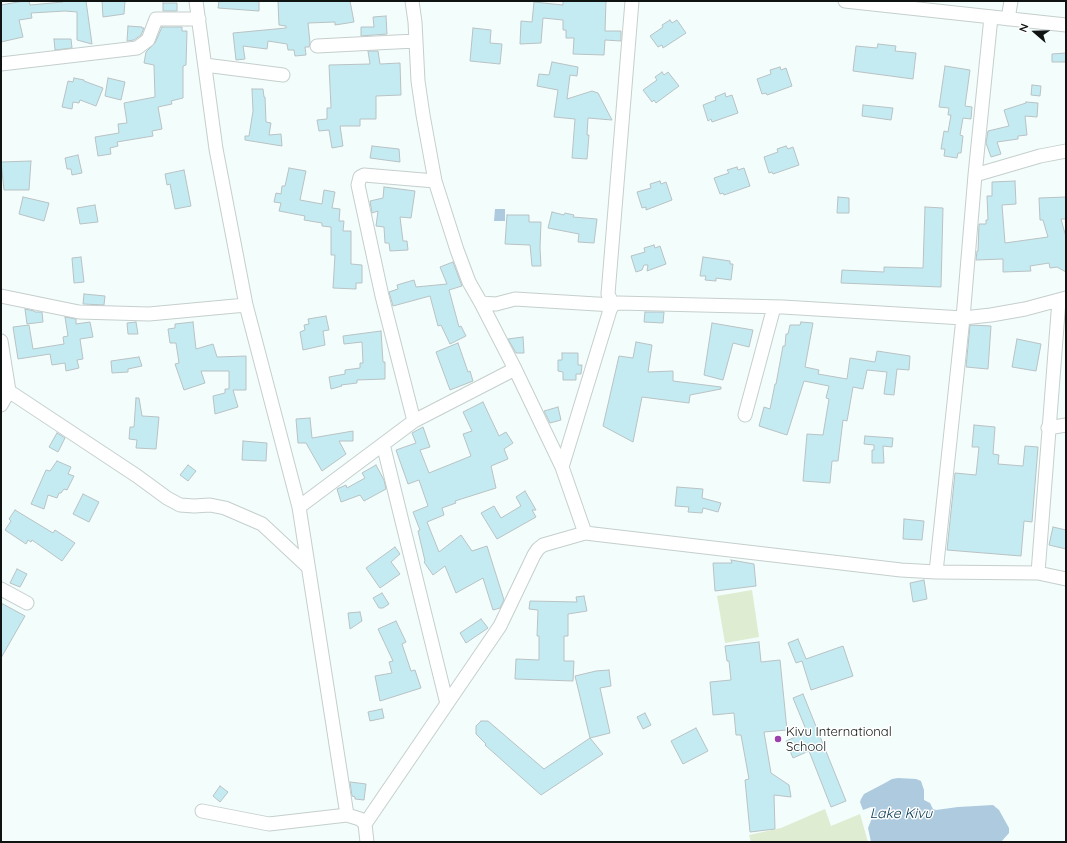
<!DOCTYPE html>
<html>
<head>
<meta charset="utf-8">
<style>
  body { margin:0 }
  #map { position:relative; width:1067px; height:843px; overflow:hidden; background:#f3fdfb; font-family:Quicksand,sans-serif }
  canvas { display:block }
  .frame { position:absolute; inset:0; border:2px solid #0f1312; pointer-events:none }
  .north { position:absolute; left:1015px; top:12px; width:40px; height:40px; -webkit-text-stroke:3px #fff; paint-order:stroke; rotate:290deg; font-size:11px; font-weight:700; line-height:16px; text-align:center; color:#0f1312 }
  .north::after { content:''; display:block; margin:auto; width:14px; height:18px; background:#0f1312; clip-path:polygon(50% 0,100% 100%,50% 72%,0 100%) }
</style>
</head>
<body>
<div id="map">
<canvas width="1067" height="843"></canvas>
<div class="frame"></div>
<div class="north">N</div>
</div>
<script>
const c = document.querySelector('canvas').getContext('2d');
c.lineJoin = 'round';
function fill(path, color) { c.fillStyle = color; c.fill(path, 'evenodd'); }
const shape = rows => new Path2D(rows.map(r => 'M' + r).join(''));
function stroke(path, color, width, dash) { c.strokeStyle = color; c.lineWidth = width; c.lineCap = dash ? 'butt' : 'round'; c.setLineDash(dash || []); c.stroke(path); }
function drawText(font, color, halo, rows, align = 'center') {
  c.font = font + ' Quicksand,sans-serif'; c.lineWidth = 3; c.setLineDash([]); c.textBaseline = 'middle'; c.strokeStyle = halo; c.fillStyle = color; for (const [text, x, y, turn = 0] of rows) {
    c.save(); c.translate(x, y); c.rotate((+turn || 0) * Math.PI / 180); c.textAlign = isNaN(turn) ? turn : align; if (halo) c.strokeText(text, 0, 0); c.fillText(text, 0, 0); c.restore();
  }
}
const green = shape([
  [752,590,759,637,725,643,717,596],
  [825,809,831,826,860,814,868,842,751,842,749,835,781,828]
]);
const water = shape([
  [495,209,505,209,505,221,494,221],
  [898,778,916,779,921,781,924,790,924,800,930,803,933,809,936,810,958,807,993,805,999,810,1009,828,1009,833,1001,842,871,842,868,828,874,813,874,808,871,807,863,810,860,802,861,799,864,794,885,783,892,779]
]);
const building = shape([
  [24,1,29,1,30,5,63,2,63,1,86,1,92,44,77,40,77,12,65,11,31,13,32,18,19,20,23,37,1,42,1,5,24,1],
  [102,1,125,1,124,14,103,17,102,1],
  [219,1,259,1,259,11,218,8,219,1],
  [278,1,350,1,354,22,335,25,335,22,308,23,310,43,309,47,305,47,306,55,295,56,294,50,288,50,287,44,268,41,267,49,243,46,245,59,236,60,233,33,286,28,286,26,279,25,278,1],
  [563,1,606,1,605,31,621,31,621,41,605,40,604,55,573,54,574,38,566,38,566,30,563,30,563,20,543,18,541,43,520,44,521,21,532,22,534,2,563,5,563,1],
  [163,3,177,3,177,11,163,11,163,3],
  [386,16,387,34,361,36,361,27,374,27,373,17,386,16],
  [670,20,672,23,677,20,686,33,663,48,662,45,658,47,650,36,663,27,662,25,670,20],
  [128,26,142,27,142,28,144,28,141,35,134,40,127,41,128,26],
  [162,27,182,27,182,31,187,31,186,65,183,66,183,98,171,101,172,104,158,107,162,129,152,131,153,136,117,142,118,146,110,148,111,154,98,156,95,137,119,133,118,124,127,123,124,103,155,97,154,65,144,63,146,52,155,43,162,27],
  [473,28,491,30,490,43,502,44,500,64,470,61,473,28],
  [54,39,71,39,72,48,55,50,54,39],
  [878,44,896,46,895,51,916,53,913,79,853,71,856,46,877,48,878,44],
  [368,51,378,51,380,64,400,63,401,95,376,96,376,119,360,119,360,126,340,126,343,146,332,148,329,130,319,131,317,120,327,119,327,108,331,108,329,65,370,64,368,51],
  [1066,53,1066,62,1052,62,1052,54,1066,53],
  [552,62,578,67,577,76,570,75,567,99,592,91,598,93,612,120,588,118,587,135,589,135,587,159,572,158,575,119,554,117,558,90,537,86,539,74,549,75,552,62],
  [945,66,970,70,965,106,972,107,971,119,963,118,960,135,963,136,961,153,958,153,957,158,944,156,945,149,941,149,944,131,948,132,951,115,948,115,949,108,939,107,945,66],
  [780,67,781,70,786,68,792,86,767,95,766,93,762,94,757,79,771,74,770,70,780,67],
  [662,72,664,75,668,72,679,86,656,103,654,100,652,102,643,90,657,80,655,77,662,72],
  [74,78,84,80,84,81,103,88,96,106,80,100,79,103,73,102,72,109,62,107,68,81,73,82,74,78],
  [108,78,125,82,121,100,105,96,108,78],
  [1032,85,1041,86,1040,96,1031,95,1032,85],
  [252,89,263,89,264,97,265,97,266,122,271,123,269,135,281,134,282,146,245,140,245,136,249,136,253,111,252,89],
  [725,93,726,97,732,95,738,113,712,122,711,119,708,121,703,105,716,100,715,97,725,93],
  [1026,102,1038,103,1037,117,1025,116,1027,135,1018,136,1018,139,997,142,1001,154,991,157,986,143,988,131,1009,126,1004,110,1026,103,1026,102],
  [863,105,893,108,891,120,862,116,863,105],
  [372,146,399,149,400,162,370,158,372,146],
  [786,146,788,149,793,147,799,165,773,174,772,172,769,173,764,157,778,152,777,149,786,146],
  [78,155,82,173,72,175,71,169,67,169,65,158,78,155],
  [31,161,29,190,4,190,1,162,31,161],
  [737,167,738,170,744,168,750,186,724,195,723,193,720,194,714,178,729,173,727,170,737,167],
  [289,168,306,171,300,200,322,204,324,190,335,192,332,208,340,209,339,221,344,221,343,231,351,231,351,264,362,265,362,283,356,283,356,289,333,288,335,255,331,255,331,227,322,226,322,223,304,220,305,216,279,211,281,203,274,202,276,193,281,194,282,186,285,186,289,168],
  [184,170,191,206,175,209,170,184,167,185,165,174,184,170],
  [660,181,661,184,666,182,672,200,646,210,646,207,642,208,637,192,651,188,650,184,660,181],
  [1015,181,1016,204,1002,205,1005,243,1048,237,1043,220,1040,220,1039,198,1066,197,1066,219,1061,219,1066,237,1066,272,1057,267,1050,268,1049,263,1030,266,1031,271,1003,272,1003,259,976,260,977,251,978,251,979,224,986,224,986,220,988,220,987,196,992,196,992,182,1015,181],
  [384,187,415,191,411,218,400,217,403,241,407,241,408,250,390,251,389,243,385,243,384,227,376,226,378,211,372,213,370,201,383,198,384,187],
  [23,197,49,203,44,221,19,214,23,197],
  [838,197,849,198,849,213,837,213,838,197],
  [95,205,98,222,80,224,77,208,95,205],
  [925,207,943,208,941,287,841,283,842,270,884,272,884,267,923,268,925,207],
  [552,212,564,215,565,213,574,215,573,217,597,219,594,243,578,242,579,234,548,228,552,212],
  [507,215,529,215,529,222,541,222,540,248,541,266,532,266,530,245,505,244,507,215],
  [654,245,655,248,660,246,666,264,647,271,648,265,644,265,642,270,636,272,631,256,645,252,644,248,654,245],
  [81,257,84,282,74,283,72,258,81,257],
  [703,257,730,261,730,264,733,264,731,280,716,278,716,281,705,280,706,276,700,276,703,257],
  [453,262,462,286,449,290,459,327,461,326,466,336,450,344,441,325,438,326,430,296,393,306,389,292,398,289,397,285,414,280,416,287,447,284,440,267,453,262],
  [84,294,105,296,104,305,83,304,84,294],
  [25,309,34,311,35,312,42,312,43,322,27,324,25,309],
  [645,312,664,312,663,323,644,322,645,312],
  [326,316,329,330,323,331,325,345,303,350,300,332,305,330,304,325,309,324,308,319,326,316],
  [65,317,76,319,76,324,90,322,93,337,80,339,83,359,77,360,79,368,66,371,65,363,52,365,50,354,18,359,13,327,29,325,33,349,64,344,63,337,68,336,65,317],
  [136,322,138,334,128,334,127,323,136,322],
  [193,322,196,349,213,344,217,357,246,356,246,390,233,390,238,407,215,414,213,396,225,393,225,389,229,389,229,371,201,371,205,383,184,390,175,364,179,363,176,343,170,343,168,329,175,328,175,324,193,322],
  [801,322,813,323,805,367,819,370,818,374,847,379,850,358,875,362,877,351,910,356,909,370,897,369,894,395,884,394,887,372,867,370,863,389,853,387,847,421,843,420,838,461,832,461,830,483,803,481,807,434,823,435,829,399,826,398,829,386,804,381,787,435,759,426,764,407,770,409,775,384,776,384,783,346,785,346,786,334,788,334,790,325,800,325,801,322],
  [712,323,753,330,749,347,733,343,723,380,704,375,712,323],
  [970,325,991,326,988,369,966,367,970,325],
  [381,331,383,362,385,362,385,379,357,380,357,383,341,385,342,386,331,389,329,377,345,374,345,370,360,368,360,363,363,363,362,342,344,344,343,336,381,331],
  [523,337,524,353,516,353,508,339,523,337],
  [1017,339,1041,344,1036,371,1012,367,1017,339],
  [636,342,652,345,648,372,673,371,673,381,721,387,721,389,690,395,689,403,642,397,633,442,603,426,619,356,633,358,636,342],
  [458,343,468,372,470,371,473,381,450,390,436,352,458,343],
  [562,353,578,353,578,365,582,365,581,374,576,374,576,380,563,380,563,372,558,371,558,360,562,360,562,353],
  [139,357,142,366,128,369,128,372,112,373,111,361,139,357],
  [136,398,139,398,142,416,159,417,156,449,136,448,137,440,129,439,130,427,134,427,136,398],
  [483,402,499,436,506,432,513,443,504,449,508,459,491,466,496,488,455,501,456,503,442,508,444,515,427,522,439,552,461,535,472,551,487,546,504,600,500,608,493,610,483,578,456,593,445,566,433,575,424,562,425,561,418,531,420,530,413,512,428,506,419,480,408,484,396,450,416,443,412,433,423,427,430,447,420,450,429,473,471,456,463,434,472,431,463,412,483,402],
  [558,407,561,420,550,423,544,411,558,407],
  [310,418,312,438,353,431,353,441,339,441,346,454,322,471,306,443,298,443,296,419,310,418],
  [974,425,995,427,993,454,999,455,998,464,1023,466,1025,446,1038,447,1032,522,1024,521,1021,556,947,550,955,473,976,475,979,447,972,447,974,425],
  [57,433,65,438,58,452,49,447,57,433],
  [865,436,893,438,892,447,883,446,884,463,872,463,872,450,874,450,874,445,864,444,865,436],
  [243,441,267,443,266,461,242,460,243,441],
  [57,461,71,467,68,474,74,476,67,490,64,489,61,493,59,493,57,498,48,495,44,509,31,504,46,470,50,471,57,461],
  [188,465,196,471,188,481,180,475,188,465],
  [376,465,384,480,386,489,364,501,360,495,341,502,337,489,346,485,347,488,365,478,362,473,376,465],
  [677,487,703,489,702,498,721,503,718,512,703,508,702,513,688,512,689,507,675,506,677,487],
  [525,491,536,510,532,510,536,517,497,539,481,513,494,506,501,518,521,506,516,497,525,491],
  [83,494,99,502,89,522,73,514,83,494],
  [15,510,53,533,55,530,75,543,62,561,32,540,31,542,28,540,26,544,5,530,11,521,9,519,15,510],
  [904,519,924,521,922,540,903,539,904,519],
  [1053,527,1066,530,1066,549,1049,545,1053,527],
  [395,547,400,554,391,562,400,574,380,588,366,568,395,547],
  [731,560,754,564,756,586,715,591,713,563,732,563,731,560],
  [17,569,27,574,20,587,10,583,17,569],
  [924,580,927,599,913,602,910,583,924,580],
  [382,593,389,604,383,608,379,608,373,598,382,593],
  [584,596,587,611,568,614,568,636,564,636,564,661,574,661,573,681,515,679,516,659,539,660,539,636,537,636,538,610,529,609,530,601,577,602,576,597,584,596],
  [1,603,25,616,1,658,1,603],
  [360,612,362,621,350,629,348,613,360,612],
  [481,619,488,628,466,643,460,633,481,619],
  [396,621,406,642,402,644,411,671,415,670,421,688,380,701,375,676,392,673,389,662,393,661,378,629,396,621],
  [798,639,806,659,843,646,853,676,811,690,802,661,796,663,788,643,798,639],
  [759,642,761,662,780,660,787,730,764,732,771,773,789,785,791,797,774,795,775,829,750,832,745,780,749,779,741,735,736,735,734,713,713,715,710,682,731,680,729,661,727,661,725,646,759,642],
  [609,670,611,686,600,688,610,733,590,738,575,676,596,671,609,670],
  [803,694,846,801,831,807,809,751,793,758,786,741,807,732,793,698,803,694],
  [382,709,384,718,370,721,368,712,382,709],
  [645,713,651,725,643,729,637,717,645,713],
  [481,721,488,721,544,769,590,738,603,754,541,795,485,745,486,744,476,734,476,726,481,721],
  [696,728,708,751,683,764,671,741,696,728],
  [350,782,366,784,364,800,355,799,355,797,352,796,350,782],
  [220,786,228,792,220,802,213,796,220,786]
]);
const minor = shape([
  [196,1,216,149,246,305,299,507,347,815],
  [412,1,415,22,418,81,423,115,435,181,457,250,469,282,481,303,515,369,562,467,585,533],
  [845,1,1066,25],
  [1008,19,1011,1],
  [317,46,415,41],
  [1,64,137,48,148,40,156,19,199,19],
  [205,65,283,75],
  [975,175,1040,156,1066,151],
  [1,296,79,312,149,314,246,305],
  [481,303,496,304,515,299,613,305,608,294,632,1],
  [1,341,9,391,1,405],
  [1,386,137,476,167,498,180,505,194,506,210,505,225,508,262,524,308,567],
  [745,415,774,307],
  [414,421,382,296,358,185,360,177,364,175,435,181],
  [1048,428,1066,425],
  [383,444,447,704],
  [562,467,610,310,613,305,618,303,783,307,963,318,991,315,1025,309,1066,298],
  [299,507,414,421,515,369],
  [936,572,963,318,975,175,991,17],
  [1038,573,1059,300],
  [1,589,27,603],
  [202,811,269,824,347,815,360,819,365,824,367,842],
  [365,824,500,626,534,555,538,549,543,545,585,533,901,570,936,572,1038,573,1066,579]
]);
const markers = [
  [778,739,4,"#9a41ad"]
];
const poiNames = [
  ["Kivu International",786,732],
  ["School",786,747]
];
const waterNames = [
  ["Lake Kivu",901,814]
];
fill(green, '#deecd1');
fill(water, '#aecade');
fill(building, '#c5ebf2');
stroke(building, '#b8c2c4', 1);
stroke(minor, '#c5cfcd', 15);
stroke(minor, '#fff', 13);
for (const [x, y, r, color] of markers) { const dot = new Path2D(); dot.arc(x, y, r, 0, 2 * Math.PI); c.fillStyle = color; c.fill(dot); stroke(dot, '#fff', 1.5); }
drawText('13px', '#0f1312', '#fff', poiNames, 'left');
drawText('italic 14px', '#003550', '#fff', waterNames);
</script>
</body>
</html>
